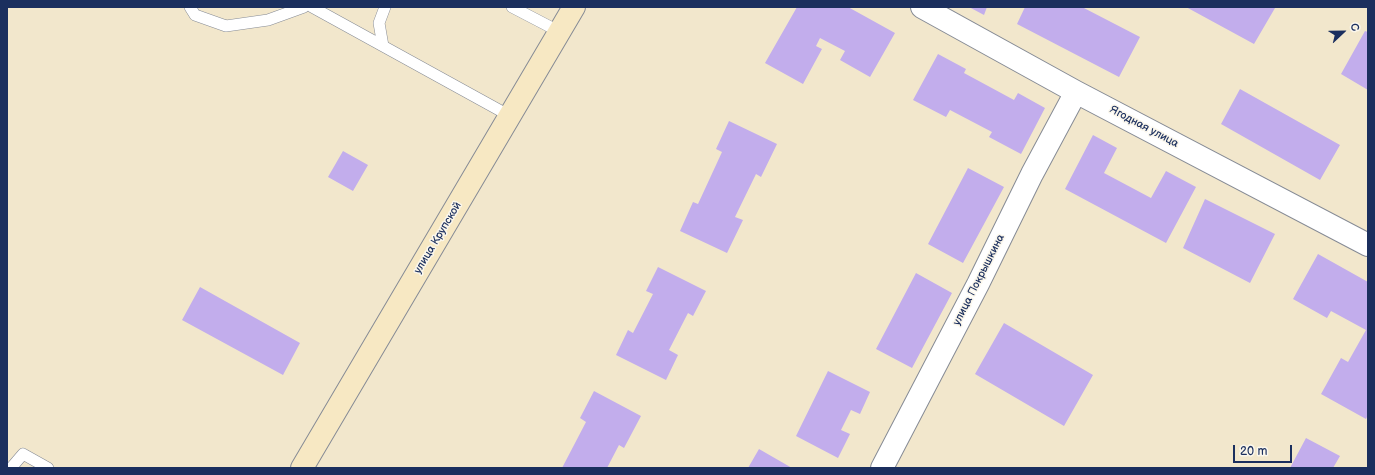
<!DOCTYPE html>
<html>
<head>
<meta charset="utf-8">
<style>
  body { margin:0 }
  #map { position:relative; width:1375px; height:475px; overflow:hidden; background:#f2e7cc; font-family:"Balsamiq Sans",sans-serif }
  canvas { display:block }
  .frame { position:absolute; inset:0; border:8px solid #1b2f5e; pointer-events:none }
  .north { position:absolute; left:1323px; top:12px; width:40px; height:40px; -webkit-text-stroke:3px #fbf7ec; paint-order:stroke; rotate:68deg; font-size:11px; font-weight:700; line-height:16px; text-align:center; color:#1b2f5e }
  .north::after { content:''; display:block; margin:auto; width:14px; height:18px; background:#1b2f5e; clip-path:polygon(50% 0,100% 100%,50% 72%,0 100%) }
  .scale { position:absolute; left:1233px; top:445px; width:59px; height:18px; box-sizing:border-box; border:2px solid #1b2f5e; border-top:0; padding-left:5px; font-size:12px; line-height:14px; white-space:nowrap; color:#1b2f5e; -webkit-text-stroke:3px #fbf7ec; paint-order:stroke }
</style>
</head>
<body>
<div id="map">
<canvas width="1375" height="475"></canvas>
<div class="frame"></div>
<div class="north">С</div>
<div class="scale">20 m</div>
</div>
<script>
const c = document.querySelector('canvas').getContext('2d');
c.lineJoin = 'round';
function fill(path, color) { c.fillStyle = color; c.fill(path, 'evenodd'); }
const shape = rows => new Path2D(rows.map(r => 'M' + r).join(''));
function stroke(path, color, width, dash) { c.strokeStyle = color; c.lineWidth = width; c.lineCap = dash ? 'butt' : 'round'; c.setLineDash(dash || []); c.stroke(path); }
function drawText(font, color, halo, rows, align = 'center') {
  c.font = font + ' "Balsamiq Sans",sans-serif'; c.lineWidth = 3; c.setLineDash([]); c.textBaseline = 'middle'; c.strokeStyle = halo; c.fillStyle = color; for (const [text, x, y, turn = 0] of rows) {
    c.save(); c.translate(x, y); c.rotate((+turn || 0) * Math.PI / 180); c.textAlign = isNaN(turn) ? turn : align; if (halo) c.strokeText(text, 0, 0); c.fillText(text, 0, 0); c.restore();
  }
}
const building = shape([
  [797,7,848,7,895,33,870,77,840,60,845,51,820,38,816,46,822,49,803,84,765,63],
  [969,7,987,7,984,15],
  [1025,7,1082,7,1140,37,1119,77,1017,24],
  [1186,7,1274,7,1275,8,1254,44],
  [1365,31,1368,32,1368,90,1341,74],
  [938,54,966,69,964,73,1014,100,1018,93,1045,108,1021,154,989,137,992,132,950,110,946,117,913,100],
  [1240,89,1340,145,1320,180,1221,124],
  [729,121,777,144,761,177,756,174,735,217,743,220,727,253,680,231,693,202,698,204,722,152,716,149],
  [1093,135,1117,148,1104,173,1151,198,1166,171,1196,187,1166,243,1065,189],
  [343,151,368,165,353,191,328,177],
  [968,168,1004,187,963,263,928,244],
  [1205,199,1275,234,1250,283,1183,248],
  [1318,254,1368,282,1368,415,1366,419,1321,394,1341,358,1348,362,1366,330,1331,311,1327,318,1293,299],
  [658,267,706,291,693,316,688,313,669,350,678,355,666,380,616,355,628,330,633,333,653,294,646,291],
  [916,273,952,293,912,368,876,349],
  [200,287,300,343,283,375,182,320],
  [1004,323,1093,375,1064,426,975,374],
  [828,371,870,392,860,414,851,410,841,430,850,434,838,458,796,436],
  [594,391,641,416,624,448,619,445,607,468,562,468,586,422,580,418],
  [1306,438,1340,456,1333,468,1290,468],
  [759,449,792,468,748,468]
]);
const lane = shape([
  [190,7,195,15,226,26,268,20,304,7],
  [312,7,510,116],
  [512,7,560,32],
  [383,46,379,23,385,7],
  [11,468,23,454,48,468]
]);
const street = shape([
  [922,7,1076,92,1368,245],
  [882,468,978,284,1032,174,1076,92]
]);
const secondary = shape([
  [302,468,574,7]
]);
const streetNames = [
  ["Ягодная улица",1144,127,28],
  ["улица Крупской",438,238,-59],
  ["улица Покрышкина",979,280,-63]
];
fill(building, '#c2adec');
stroke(lane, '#868b95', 12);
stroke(street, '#868b95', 24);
stroke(secondary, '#868b95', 24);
stroke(lane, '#fff', 11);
stroke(street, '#fff', 22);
stroke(secondary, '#f7e8c3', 22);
drawText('11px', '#1b2f5e', '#fbf7ec', streetNames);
</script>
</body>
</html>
